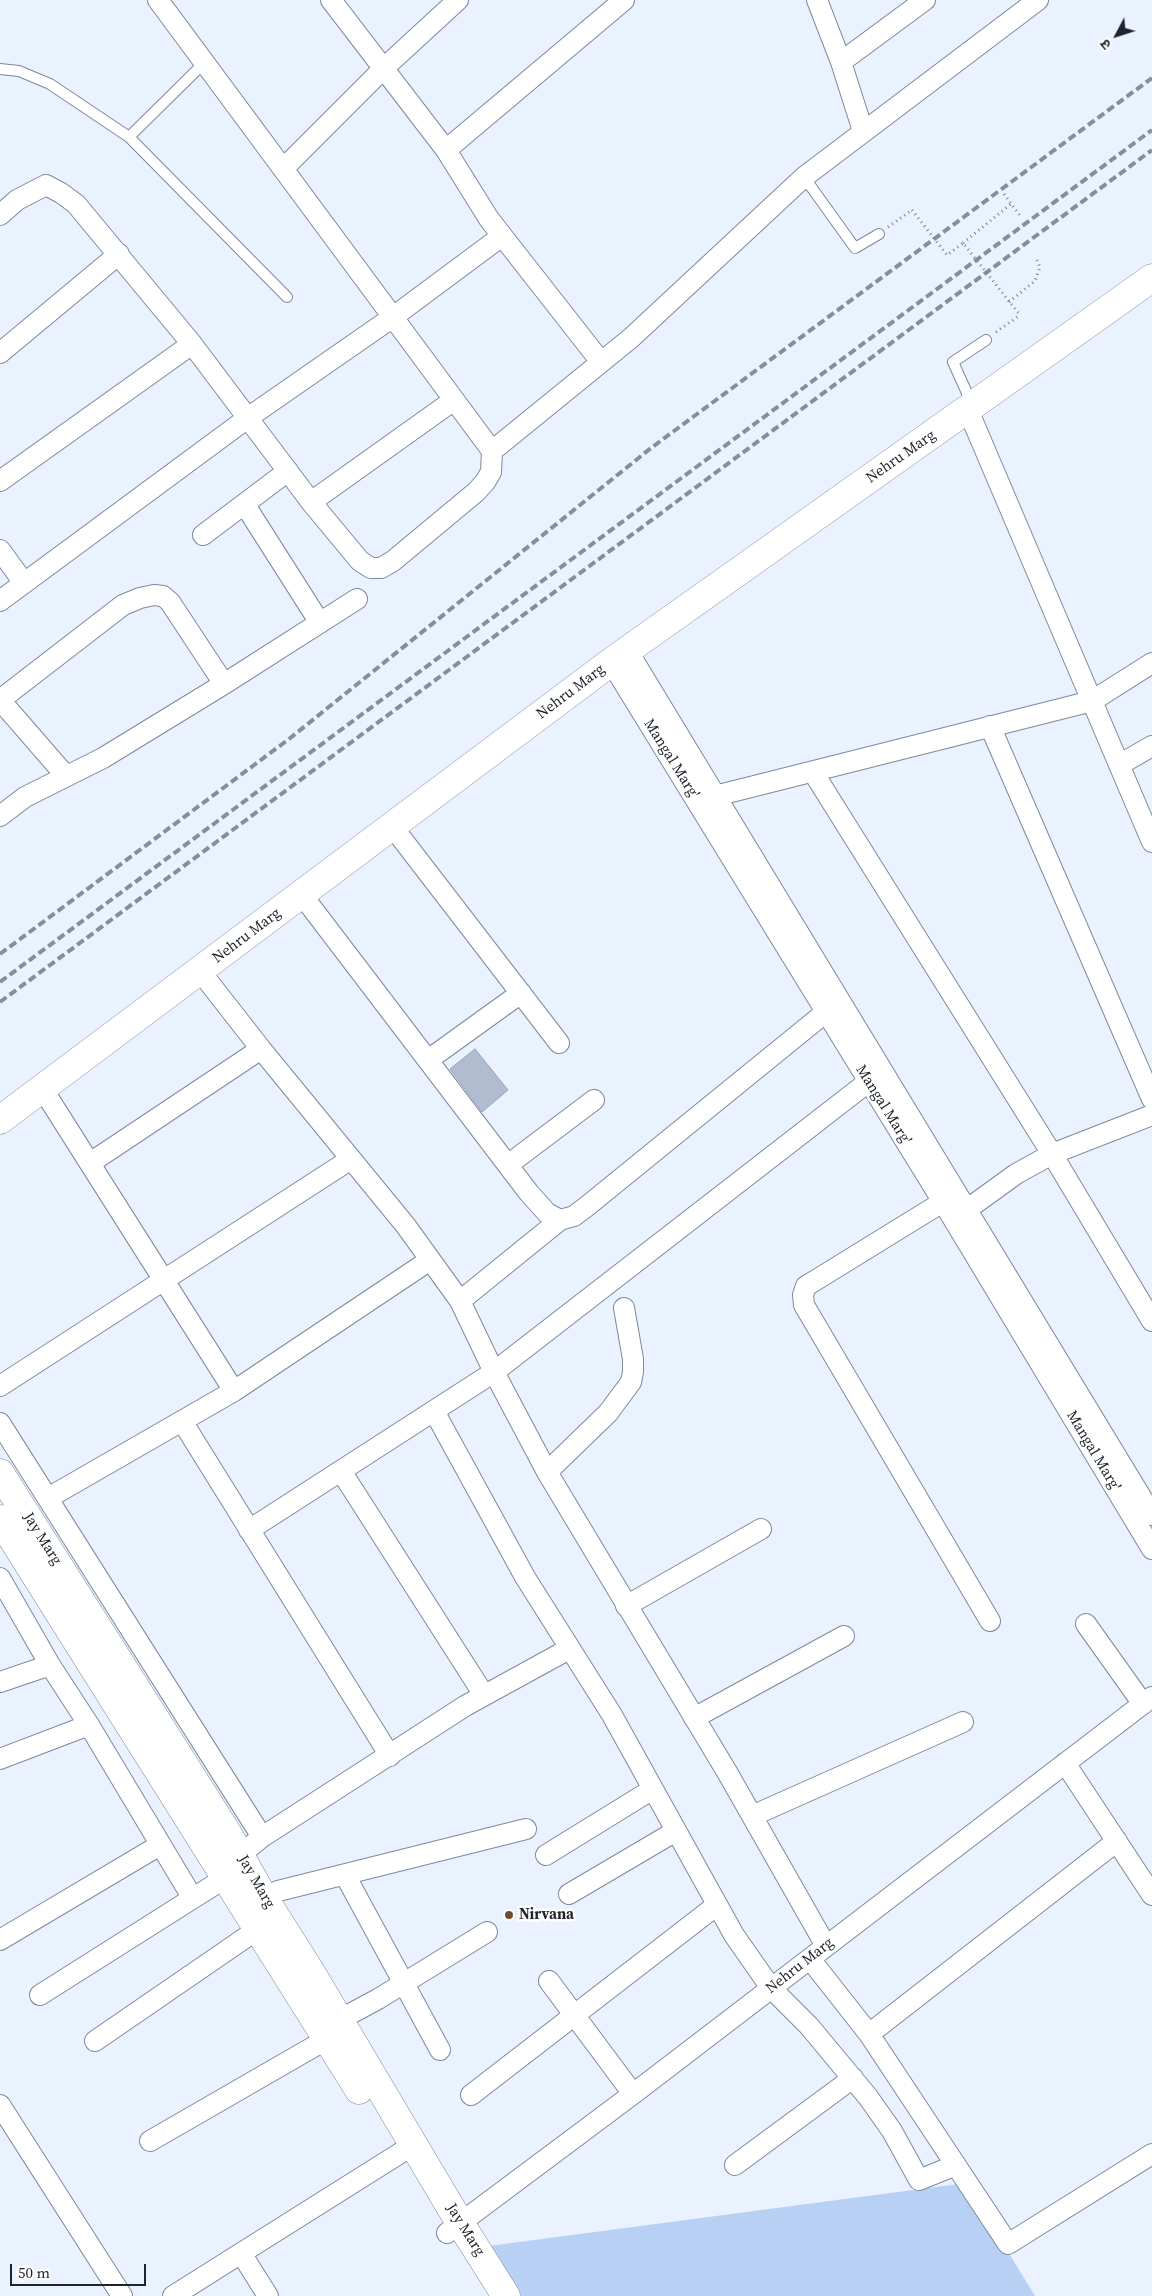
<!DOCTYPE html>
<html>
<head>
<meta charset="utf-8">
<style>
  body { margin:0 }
  #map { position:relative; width:1152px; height:2296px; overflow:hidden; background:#e9f2fe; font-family:"Source Serif 4","Noto Sans Devanagari",serif }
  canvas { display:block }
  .north { position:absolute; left:1092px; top:10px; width:50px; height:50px; -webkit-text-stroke:4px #fff; paint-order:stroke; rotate:230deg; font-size:14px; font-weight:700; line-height:20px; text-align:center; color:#1f242b }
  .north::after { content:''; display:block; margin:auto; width:18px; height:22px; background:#1f242b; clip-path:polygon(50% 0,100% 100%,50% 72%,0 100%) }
  .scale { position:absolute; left:10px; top:2264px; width:136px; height:22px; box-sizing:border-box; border:2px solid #1f242b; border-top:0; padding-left:6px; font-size:15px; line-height:18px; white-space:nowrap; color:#1f242b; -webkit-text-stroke:4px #fff; paint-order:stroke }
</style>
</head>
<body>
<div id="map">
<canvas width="1152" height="2296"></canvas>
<div class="north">उ</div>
<div class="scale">50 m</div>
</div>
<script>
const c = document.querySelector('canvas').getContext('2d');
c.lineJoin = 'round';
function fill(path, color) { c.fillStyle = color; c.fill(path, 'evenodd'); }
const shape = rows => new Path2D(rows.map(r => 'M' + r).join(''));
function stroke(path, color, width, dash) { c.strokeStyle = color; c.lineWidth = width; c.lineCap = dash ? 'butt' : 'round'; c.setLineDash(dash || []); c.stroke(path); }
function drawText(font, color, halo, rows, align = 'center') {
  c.font = font + ' "Source Serif 4",serif'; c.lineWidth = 5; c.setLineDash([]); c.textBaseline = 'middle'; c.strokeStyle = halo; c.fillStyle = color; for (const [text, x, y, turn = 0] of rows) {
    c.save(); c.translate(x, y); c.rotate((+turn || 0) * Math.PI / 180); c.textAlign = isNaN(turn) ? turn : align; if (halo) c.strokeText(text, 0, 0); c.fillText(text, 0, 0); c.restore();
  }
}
const green = shape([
  [966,2183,1035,2296,521,2296,489,2246]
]);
const building = shape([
  [475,1049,508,1090,482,1112,450,1069,475,1049]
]);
const path = shape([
  [1004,194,1021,217],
  [888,227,912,210],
  [963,243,1011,204],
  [1009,302,1035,281,1040,267,1037,260],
  [996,332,1020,315]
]);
const lane = shape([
  [0,69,19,71,50,84,129,137,287,297],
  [129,137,204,63],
  [804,177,855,248,879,234],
  [968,406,967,393,953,362,986,340]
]);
const street = shape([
  [331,0,446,150,489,219,601,362],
  [817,0,841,62,863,131],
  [841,62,925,0],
  [446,150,624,0],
  [283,169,384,68,458,0],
  [0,215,17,200,46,185,61,193,76,204,192,344,311,502,360,561,371,568,381,568,393,561,476,492,485,482,491,472,492,451,158,0],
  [0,353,119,254],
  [968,410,1152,842],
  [492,451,631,338,804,177,1038,0],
  [0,481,192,344],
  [311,502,454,400],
  [245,505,320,623],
  [203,535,288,471],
  [0,550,24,583],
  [0,601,249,417,393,317,502,236],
  [627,650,1152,1515],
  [611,662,943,1202,1152,1549],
  [990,726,1152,1099],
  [1119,765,1152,746],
  [813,772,1052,1154,1152,1321],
  [66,776,0,700,123,605,140,598,154,595,163,596,170,602,224,684],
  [715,796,1092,701,1152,663],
  [0,816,25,797,103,758,224,684,357,599],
  [392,826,559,1043],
  [302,895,529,1193,547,1213,560,1220,574,1216,586,1207,826,1012],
  [200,971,261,1049,406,1226,460,1301,494,1372,547,1472,727,1772,826,1946],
  [428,1060,521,993],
  [42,1088,234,1391],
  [90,1163,261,1049],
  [509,1164,594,1100],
  [954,1195,816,1280,806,1286,803,1295,804,1305,990,1621],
  [958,1216,1016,1174,1052,1154,1152,1115],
  [460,1301,560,1220],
  [0,1386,351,1159],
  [434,1411,525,1577,612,1715,734,1935,771,1988,809,2026,868,2097,892,2131,919,2180,956,2165],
  [182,1421,390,1756],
  [0,1423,262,1837],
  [341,1471,484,1695],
  [547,1472,608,1413,631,1382,633,1372,633,1359,624,1308],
  [48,1498,234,1391,430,1260],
  [249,1530,494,1372,868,1082],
  [0,1578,50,1665,89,1725,192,1897],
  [626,1606,761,1529],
  [1086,1624,1143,1704],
  [0,1682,50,1665],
  [694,1718,844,1636],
  [0,1759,89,1725],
  [1065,1763,1152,1895],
  [752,1816,963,1722],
  [240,1855,262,1837,465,1706,569,1649],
  [546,1855,653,1789],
  [345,1875,440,2050],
  [569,1894,676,1831],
  [264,1898,278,1891,526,1829],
  [0,1940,160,1845],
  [810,1959,869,2034,1008,2244,1152,2154],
  [549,1981,633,2094],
  [40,1995,225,1878],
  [339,2020,378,1999,487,1932],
  [869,2034,1117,1841],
  [95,2041,258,1929],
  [471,2095,717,1905],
  [0,2105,122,2296],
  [150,2141,327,2039],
  [735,2165,853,2078],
  [447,2233,633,2094,1152,1697],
  [241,2253,268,2296],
  [173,2296,413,2145]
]);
const secondary = shape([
  [0,1120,611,662,1152,278],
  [0,1473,228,1834,264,1898,309,1969,460,2223,506,2296],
  [0,1519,359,2090]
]);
const rail = shape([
  [0,954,289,739,651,448,1152,78],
  [0,982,1152,130],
  [0,1002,1152,150]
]);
const pathBridge = shape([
  [912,210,947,255,963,243,1020,315]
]);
const markers = [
  [509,1915,5,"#734d2a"]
];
const streetNames = [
  ["Nehru Marg",901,457,-35],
  ["Nehru Marg",571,692,-37],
  ["Mangal Marg'",671,759,58],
  ["Nehru Marg",247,936,-37],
  ["Mangal Marg'",883,1105,58],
  ["Mangal Marg'",1093,1451,59],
  ["Jay Marg",42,1539,58],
  ["Jay Marg",256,1882,60],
  ["Nehru Marg",800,1966,-38],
  ["Jay Marg",465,2230,58]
];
const poiNames = [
  ["Nirvana",519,1915]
];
fill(green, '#b8d0f4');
fill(building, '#b0bdd1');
stroke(building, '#98a5b8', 1);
stroke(lane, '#7d899c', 12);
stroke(street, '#7d899c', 22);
stroke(secondary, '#7d899c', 29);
stroke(path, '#7b828b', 3, [1, 4]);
stroke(lane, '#fff', 10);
stroke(street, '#fff', 20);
stroke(secondary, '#fff', 28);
stroke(rail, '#878e98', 4, [8, 4]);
stroke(pathBridge, '#7b828b', 3, [1, 4]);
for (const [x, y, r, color] of markers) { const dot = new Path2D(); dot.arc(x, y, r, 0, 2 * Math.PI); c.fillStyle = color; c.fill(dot); stroke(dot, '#fff', 2); }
drawText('15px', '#1f242b', '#fff', streetNames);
drawText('bold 15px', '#1f242b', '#fff', poiNames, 'left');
</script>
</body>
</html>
